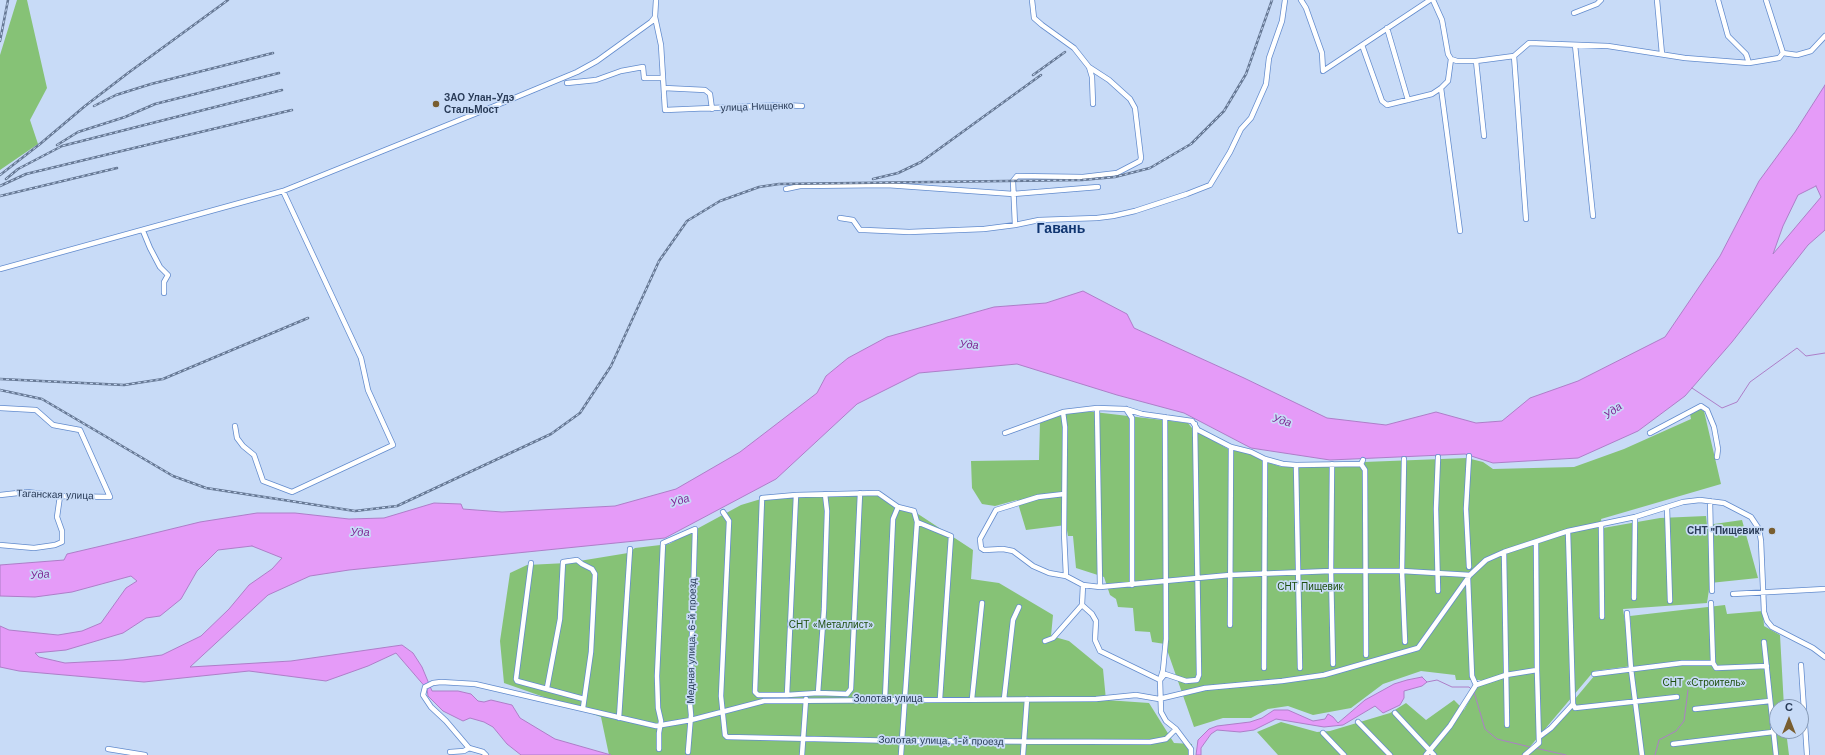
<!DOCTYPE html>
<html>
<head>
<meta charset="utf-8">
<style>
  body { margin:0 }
  #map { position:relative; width:1825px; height:755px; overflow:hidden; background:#c8dbf7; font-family:"Work Sans",sans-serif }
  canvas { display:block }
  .north { position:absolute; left:1769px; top:699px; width:40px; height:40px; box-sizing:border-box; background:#c8dbf7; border:1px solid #889bb7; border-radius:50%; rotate:0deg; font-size:11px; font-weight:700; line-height:16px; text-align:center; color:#293b57 }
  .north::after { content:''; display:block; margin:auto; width:14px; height:18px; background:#795e30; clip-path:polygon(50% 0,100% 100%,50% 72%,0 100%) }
</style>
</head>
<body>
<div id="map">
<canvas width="1825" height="755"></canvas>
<div class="north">С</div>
</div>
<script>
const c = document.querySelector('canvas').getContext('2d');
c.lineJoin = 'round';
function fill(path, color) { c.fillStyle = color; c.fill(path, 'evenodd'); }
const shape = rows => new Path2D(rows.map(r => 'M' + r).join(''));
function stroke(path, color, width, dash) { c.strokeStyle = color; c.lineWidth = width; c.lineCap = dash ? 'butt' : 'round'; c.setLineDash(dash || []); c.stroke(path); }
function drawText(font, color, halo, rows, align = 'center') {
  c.font = font + ' "Work Sans",sans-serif'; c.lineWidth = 3.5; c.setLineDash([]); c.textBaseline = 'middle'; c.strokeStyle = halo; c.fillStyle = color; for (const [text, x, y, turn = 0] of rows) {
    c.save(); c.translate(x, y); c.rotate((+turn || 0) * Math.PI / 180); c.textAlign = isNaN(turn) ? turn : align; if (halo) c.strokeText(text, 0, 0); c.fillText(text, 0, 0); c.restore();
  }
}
const green = shape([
  [17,0,27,0,47,88,30,120,38,144,0,170,0,55],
  [1700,409,1704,411,1721,484,1601,519,1603,528,1660,518,1706,516,1707,525,1742,520,1758,578,1710,583,1707,603,1623,609,1632,666,1594,671,1523,755,1278,755,1257,732,1281,722,1317,732,1330,731,1390,713,1406,703,1426,720,1454,700,1464,710,1481,680,1456,680,1455,675,1421,671,1383,684,1351,708,1313,715,1288,706,1268,709,1251,718,1223,718,1194,727,1165,644,1152,642,1150,632,1135,631,1133,608,1118,607,1116,599,1110,595,1104,577,1076,568,1073,536,1068,536,1066,525,1026,530,1017,500,995,506,982,504,972,488,971,461,1039,460,1040,422,1068,411,1094,412,1188,423,1192,428,1228,449,1250,453,1263,461,1282,467,1365,467,1364,462,1467,458,1483,462,1493,469,1574,467,1624,449,1691,419,1690,414],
  [872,493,915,512,973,550,971,579,999,583,1053,615,1051,636,1069,641,1103,669,1106,700,1149,703,1174,743,1192,744,1192,755,609,755,601,717,504,683,500,641,510,573,527,565,567,563,628,553,635,548,669,544,741,505,771,496],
  [1725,605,1727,614,1763,611,1764,626,1780,635,1784,707,1777,707,1777,731,1786,731,1789,755,1528,755,1595,675,1633,669,1630,616]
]);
const water = shape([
  [1825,85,1825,230,1808,245,1732,342,1685,396,1638,431,1578,458,1493,463,1465,454,1330,460,1251,448,1184,413,1117,395,1017,364,919,373,857,404,776,479,665,538,349,570,310,576,268,595,190,667,291,661,402,645,413,653,422,667,432,691,458,691,471,694,478,701,484,702,491,700,512,705,520,718,555,739,611,755,521,755,507,744,493,727,484,722,470,718,463,721,443,711,428,696,427,689,396,653,368,666,326,681,249,671,144,682,19,671,0,667,0,626,9,630,58,635,82,631,101,623,126,588,137,581,131,576,72,592,35,597,0,596,0,565,64,560,67,554,114,543,200,522,257,513,295,513,349,519,384,518,434,503,461,504,463,509,502,512,615,506,676,489,740,452,817,393,826,376,848,358,887,337,994,307,1046,303,1083,291,1127,314,1134,328,1244,378,1327,418,1386,425,1436,412,1476,423,1502,421,1530,398,1578,381,1665,337,1720,256,1759,181,1795,132,1825,85],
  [1816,186,1821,197,1773,254,1783,226,1798,195,1816,186],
  [252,546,282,558,272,569,249,585,229,609,201,636,162,655,123,660,65,663,39,657,35,653,66,650,123,633,146,618,160,616,181,599,197,571,218,550,252,546],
  [1422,677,1427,682,1422,686,1404,691,1404,698,1400,705,1383,713,1375,706,1343,725,1324,727,1276,719,1254,730,1240,732,1217,730,1211,734,1201,748,1201,755,1196,755,1198,740,1209,729,1217,726,1250,722,1262,718,1274,710,1288,710,1313,721,1325,719,1328,714,1333,717,1338,723,1365,700,1394,684,1407,680,1422,677]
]);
const stream = shape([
  [1692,388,1722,408,1737,402,1750,382,1797,348,1806,356,1825,353],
  [1427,682,1437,680,1452,687,1469,687,1472,690],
  [1474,692,1485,729,1497,739,1530,747],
  [1535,748,1566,755],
  [1655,755,1659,740,1676,731,1684,721,1688,690]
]);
const minor = shape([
  [1032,0,1034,18,1042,25,1074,48,1089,67,1092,77,1093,104],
  [1301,0,1306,8,1322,53,1323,71,1430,0],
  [1433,0,1442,20,1448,54,1451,59,1457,61,1476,61,1514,56,1529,43,1608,46,1685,58,1749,63,1779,58,1783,53],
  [1657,0,1662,54],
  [1718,0,1728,36,1746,54,1749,63],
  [1766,0,1783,53],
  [1574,13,1597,4,1601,0],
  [655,17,661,45,665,110,782,105,802,106],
  [1387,28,1408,100],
  [1362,45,1382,101,1387,105,1432,94,1441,88,1448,81,1451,59],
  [1575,45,1593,216],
  [1783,53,1797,55,1811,51,1825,36],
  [1514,56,1526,219],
  [1476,61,1484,136],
  [567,83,596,80,621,71,643,67,644,78,663,78],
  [664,88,705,90,710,94,712,109],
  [1441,88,1460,231],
  [786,189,800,186,887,185,1013,194,1098,187],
  [840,218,853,220,860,230,865,230,909,232,984,229,1015,225,1039,220,1097,218,1113,216,1135,211,1187,194,1210,185,1230,152,1241,129,1251,118,1266,84,1269,58,1282,21,1285,0],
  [1015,225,1013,181,1017,176,1083,177,1117,173,1140,161,1141,158,1135,108,1130,99,1109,80,1089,67],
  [143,231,150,248,160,267,168,275,164,282,164,293],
  [0,269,283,191,507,101,577,72,597,61,651,22,655,17,656,0],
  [0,408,36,410,53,425,80,430,110,497,60,496,27,492,0,495],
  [1097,408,1100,587],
  [1126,409,1132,418,1132,585],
  [1063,412,1065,427,1064,533,1066,576],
  [1165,417,1166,639,1163,670,1160,680,1165,674,1186,681,1197,680,1199,675,1195,424],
  [235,426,237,438,243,446,254,455,263,481,292,492,393,445,368,390,361,358,283,191],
  [1005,433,1063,412,1097,408,1126,409,1142,414,1192,421,1198,430,1231,447,1251,452,1265,459,1283,464,1296,465,1361,464,1363,460],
  [1650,433,1701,406,1707,410,1714,427,1718,449,1717,457],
  [1404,459,1402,571,1405,642],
  [1332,464,1331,571,1333,664],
  [1361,464,1365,470,1366,655],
  [1296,465,1300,668],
  [1064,494,1038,497,996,510,980,539,981,548,984,550,1003,549,1013,551,1033,566,1049,573,1066,576,1083,585,1100,587,1230,575,1331,571,1402,571,1470,575],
  [796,495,787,695,758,695,755,692,762,498,796,495,878,493,898,507,914,511,917,522,951,536,940,699],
  [1710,501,1712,591],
  [1667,507,1670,601],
  [723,512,729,521,721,696,725,735,727,737,902,741,1150,742,1166,739,1176,729],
  [1601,524,1602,617],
  [1568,531,1573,704,1575,708,1677,697],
  [1536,542,1537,670],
  [0,545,34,548,55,545,62,542,62,531,57,517,60,496],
  [1504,552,1507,725],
  [531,563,516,679,517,681,584,699],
  [1469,567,1466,509,1469,456],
  [1438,591,1436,509,1438,457],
  [1733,594,1825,589],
  [1634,598,1635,517],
  [1711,603,1713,663],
  [1082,605,1092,614,1096,621,1095,640,1100,651,1160,680,1161,712,1166,721,1176,729,1191,749,1191,755],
  [1627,613,1631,669,1642,755],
  [1230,625,1231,447],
  [1045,641,1053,638,1082,605,1083,585],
  [1764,642,1776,755],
  [1801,665,1807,755],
  [1264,668,1265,459],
  [1594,674,1682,663,1713,663,1716,668,1767,666],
  [1476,685,1506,675,1537,670,1539,743,1525,755],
  [547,688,560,619,563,562,577,560,582,564,592,569,595,574,591,652,583,708],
  [818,693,847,694,851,689,860,493],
  [787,695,818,693,824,609,827,511,825,494],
  [885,699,893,519,898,507],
  [972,699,982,603],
  [1004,699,1013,620,1019,607],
  [1695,709,1770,701],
  [1395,713,1434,755],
  [619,718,630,549],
  [1358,722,1390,755],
  [1323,733,1344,755],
  [1539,737,1551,728,1573,704],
  [1673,744,1773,732],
  [108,749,145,755],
  [659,749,659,733,661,721,658,708,657,676,663,543,695,529,690,704,691,715,688,752],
  [450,752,464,751,469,748],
  [486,755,483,752,469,748,446,721,431,707,423,695,425,687,433,683,441,682,475,684,656,726,691,720,764,701,1096,699,1136,695,1159,699,1205,688,1282,681,1324,675,1418,648,1470,575,1486,560,1504,552,1568,531,1635,517,1683,502,1700,500,1724,503,1751,517,1759,529,1761,541,1764,612,1767,621,1772,627,1813,648,1825,657],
  [802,755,806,699],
  [901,755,917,522],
  [1023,755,1027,699],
  [1426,755,1450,726,1476,685,1472,676,1468,578]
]);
const rail = shape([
  [0,41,8,0],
  [1033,75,1065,52],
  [94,106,116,95,151,84,273,53],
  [57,145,78,132,125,117,155,104,279,73],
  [0,175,40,144,85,106,128,73,228,0],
  [6,179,18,169,62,146,282,90],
  [873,179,898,173,921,162,1041,75],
  [0,186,26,174,292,110],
  [0,196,117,168],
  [0,379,124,385,163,379,308,318],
  [0,390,42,399,173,476,206,488,355,511,397,506,551,434,580,413,611,366,659,261,687,221,720,201,759,187,779,184,1082,180,1115,177,1150,168,1191,144,1224,111,1246,74,1272,0]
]);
const markers = [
  [436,104,4,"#795e30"],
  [1772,531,4,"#795e30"]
];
const poiNames = [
  ["ЗАО Улан-Удэ",444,98],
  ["СтальМост",444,110],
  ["СНТ \"Пищевик\"",1764,531,"right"]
];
const streetNames = [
  ["улица Нищенко",757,107,-2],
  ["Таганская улица",55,495,2],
  ["Медная улица, 6-й проезд",692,641,-89],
  ["Золотая улица",888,699],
  ["Золотая улица, 1-й проезд",941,741,1]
];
const parkNames = [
  ["СНТ Пищевик",1310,587],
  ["СНТ «Металлист»",831,625],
  ["СНТ «Строитель»",1704,683]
];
const waterNames = [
  ["Уда",969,345,4],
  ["Уда",1613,411,-36],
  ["Уда",1282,421,17],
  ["Уда",680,501,-17],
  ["Уда",360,533],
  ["Уда",40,575,-5]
];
const districtNames = [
  ["Гавань",1061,229]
];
fill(green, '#86c276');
fill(water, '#e59bf8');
stroke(water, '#ad7ec8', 1);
stroke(stream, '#ad7ec8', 1);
stroke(minor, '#628bcd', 6);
stroke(minor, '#fff', 4.5);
stroke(rail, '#667894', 2.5);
stroke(rail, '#c8dbf7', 1, [3]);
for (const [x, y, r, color] of markers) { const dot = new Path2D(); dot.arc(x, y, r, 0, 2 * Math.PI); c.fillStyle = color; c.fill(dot); stroke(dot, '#c8dbf7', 1.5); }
drawText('bold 10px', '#293b57', '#c8dbf7', poiNames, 'left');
drawText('10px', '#293b57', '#c8dbf7', streetNames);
drawText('10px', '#1e4f0e', '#c8dbf7', parkNames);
drawText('italic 11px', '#7f2794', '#c8dbf7', waterNames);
drawText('bold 14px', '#103570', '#c8dbf7', districtNames);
</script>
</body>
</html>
